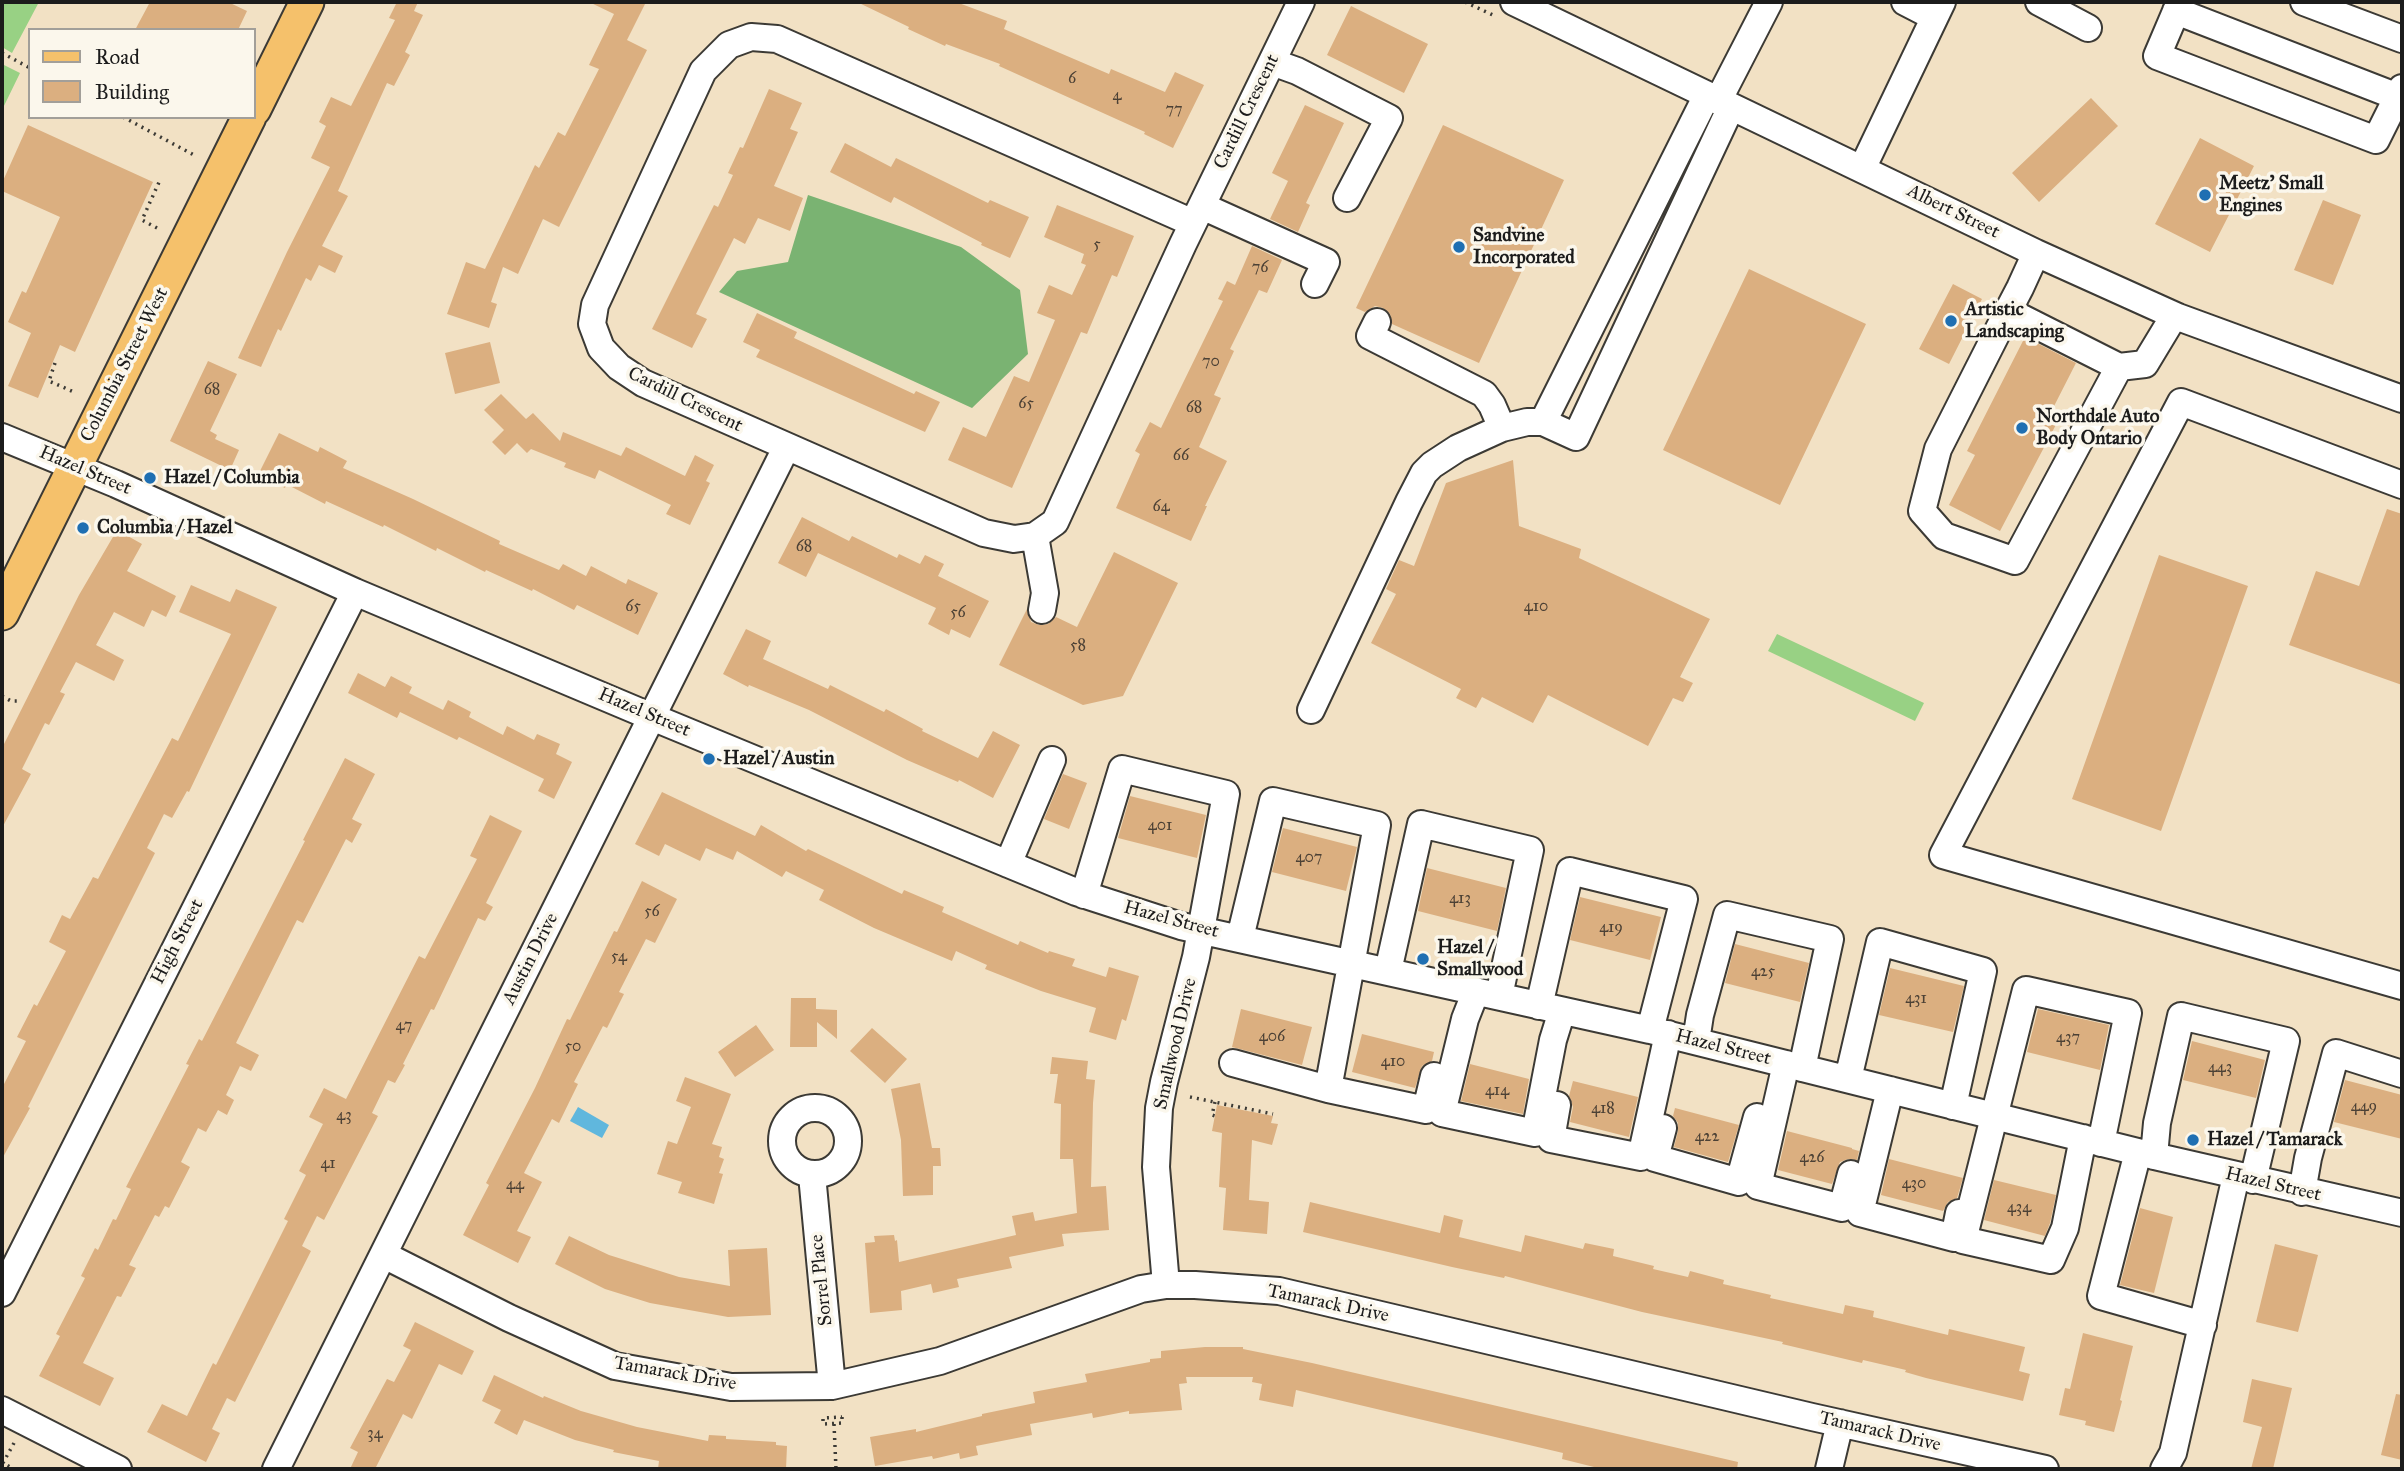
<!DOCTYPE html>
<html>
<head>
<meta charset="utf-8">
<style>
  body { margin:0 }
  #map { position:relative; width:2404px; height:1471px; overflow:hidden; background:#f2e1c4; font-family:"IM FELL Great Primer",serif }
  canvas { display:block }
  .frame { position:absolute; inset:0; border:4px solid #1c1c1c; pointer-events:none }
  .legend { position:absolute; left:28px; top:28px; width:228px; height:91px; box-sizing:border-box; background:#fbf7ec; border:2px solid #a29f99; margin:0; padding:9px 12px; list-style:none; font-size:21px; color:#1c1c1c }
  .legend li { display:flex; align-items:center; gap:14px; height:35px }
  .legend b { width:35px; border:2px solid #a29f99 }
</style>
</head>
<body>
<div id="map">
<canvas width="2404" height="1471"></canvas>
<div class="frame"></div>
<ul class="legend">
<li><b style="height:9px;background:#f5c16b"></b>Road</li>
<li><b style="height:19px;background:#dbaf80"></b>Building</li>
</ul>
</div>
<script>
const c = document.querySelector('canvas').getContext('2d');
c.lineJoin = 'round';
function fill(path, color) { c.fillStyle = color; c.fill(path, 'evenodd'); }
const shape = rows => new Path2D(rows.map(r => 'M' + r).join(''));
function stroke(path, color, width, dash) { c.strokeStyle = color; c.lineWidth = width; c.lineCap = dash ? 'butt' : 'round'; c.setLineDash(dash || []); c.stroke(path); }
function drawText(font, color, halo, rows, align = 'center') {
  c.font = font + ' "IM FELL Great Primer",serif'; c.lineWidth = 7; c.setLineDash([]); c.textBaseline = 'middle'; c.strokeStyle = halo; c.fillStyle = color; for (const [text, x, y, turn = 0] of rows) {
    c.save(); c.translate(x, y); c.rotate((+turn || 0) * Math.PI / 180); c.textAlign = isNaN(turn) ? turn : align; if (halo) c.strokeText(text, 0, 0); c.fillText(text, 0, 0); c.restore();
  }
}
const green = shape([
  [2,2,39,2,12,53,2,47],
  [2,64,20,73,2,110],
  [1777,634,1924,703,1915,721,1768,651]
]);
const forest = shape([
  [808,195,961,247,1020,290,1028,354,972,408,719,292,737,271,788,262]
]);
const water = shape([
  [578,1107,609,1125,602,1138,570,1121]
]);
const building = shape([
  [150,2,228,2,247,11,238,30,135,30],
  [397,2,418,2,414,11,423,15,405,52,410,55,394,86,387,83,338,191,348,196,322,246,343,256,335,273,319,265,311,281,306,278,281,331,278,329,261,367,238,358,287,252,330,167,311,158,326,126,319,122,331,97,351,106,395,20,389,18],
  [589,2,646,2,627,40,647,50,559,227,543,219,518,274,503,267,491,302,497,304,489,328,447,314,466,262,485,269,535,165,539,168,558,132,565,136,599,69,589,65,614,14],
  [857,2,956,2,1007,21,1004,29,1109,74,1111,69,1165,92,1175,72,1204,85,1173,148,1144,134,1145,132,999,66,1000,64,946,44,945,46,908,29,909,27],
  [1351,6,1428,44,1404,93,1327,55],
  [769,89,802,103,790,129,798,132,774,186,803,198,790,231,758,218,745,244,734,238,696,314,707,319,692,348,652,329,714,205,718,207,733,175,728,173,740,147,743,148],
  [2091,98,2118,126,2039,202,2012,173],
  [1305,105,1344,123,1306,203,1310,205,1298,232,1270,219,1288,181,1272,173],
  [28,125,153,182,75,352,60,345,38,398,8,386,31,333,8,322,22,291,26,293,60,217,2,191,2,183],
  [1443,125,1564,180,1479,363,1392,324,1390,314,1383,308,1375,306,1365,312,1356,308],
  [2200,138,2254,166,2210,252,2155,224],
  [845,143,891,167,896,158,988,203,990,200,1029,217,1010,258,981,245,982,243,894,197,891,203,830,172],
  [2323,200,2361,215,2333,285,2294,270],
  [1057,205,1134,236,1117,277,1112,275,1087,334,1081,332,1012,488,948,460,963,427,986,437,1014,376,1029,382,1055,320,1037,313,1049,285,1072,295,1086,265,1081,263,1084,254,1044,237],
  [1252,246,1282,260,1267,293,1259,290,1230,349,1234,351,1214,395,1221,398,1199,447,1227,461,1205,506,1207,506,1191,541,1116,508,1140,454,1135,451,1150,422,1161,428,1223,301,1218,299,1227,281,1235,285],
  [1749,269,1866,324,1780,505,1663,450],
  [1953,284,1982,299,1949,364,1919,349],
  [757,313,797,332,794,338,914,394,916,391,940,402,925,432,756,357,760,350,743,342],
  [2025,337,2076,363,2051,412,2060,417,2000,531,1949,505,1975,455,1967,451],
  [490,342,500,383,455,394,445,353],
  [208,361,237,374,210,431,217,435,215,439,239,450,230,470,170,441],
  [501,394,526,419,533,413,560,441,563,432,621,456,626,447,685,476,695,455,714,465,706,481,710,483,690,525,666,514,671,505,599,470,595,479,564,467,566,463,531,449,527,453,517,443,505,455,492,442,504,430,484,410],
  [279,433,318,452,320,447,347,461,343,468,413,499,500,541,499,544,559,570,563,564,586,576,591,566,626,584,628,579,658,593,638,635,577,605,574,610,533,589,532,591,486,570,485,572,437,548,436,551,384,525,383,527,326,501,325,504,286,484,285,488,258,475],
  [1513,460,1519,526,1581,549,1579,558,1710,619,1680,677,1693,683,1683,702,1673,698,1648,746,1548,695,1533,723,1482,697,1476,708,1456,698,1461,689,1371,643,1396,594,1386,589,1399,560,1414,566,1446,483],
  [2387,509,2402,514,2402,685,2289,645,2316,571,2359,586],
  [802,517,849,541,852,536,897,558,899,554,920,564,925,555,944,564,938,576,989,601,970,638,951,629,949,635,928,624,936,608,818,553,806,577,778,563],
  [117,530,142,544,127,571,176,596,166,617,152,610,144,627,114,612,96,645,124,660,114,681,76,662,60,692,65,694,49,725,45,723,22,769,31,774,2,828,2,748,79,595],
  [1114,552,1178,583,1123,696,1083,705,999,665,1027,609,1031,622,1039,625,1048,624,1056,617,1077,627],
  [2159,555,2248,586,2161,831,2072,799],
  [191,585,230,602,236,589,277,607,189,792,187,791,172,818,164,814,147,848,155,853,28,1107,30,1108,2,1159,2,1088,26,1041,17,1037,34,1004,37,1006,66,951,49,942,62,915,70,919,93,877,98,879,172,738,178,741,231,634,179,612],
  [746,629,771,641,763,659,828,689,830,685,884,712,886,709,923,729,922,731,978,758,993,731,1020,745,993,798,959,780,958,782,907,760,809,710,749,685,748,687,723,674],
  [358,673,385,687,391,676,412,687,409,693,443,710,448,700,471,712,469,717,503,735,507,726,534,740,537,734,560,744,556,754,572,762,554,799,538,791,544,779,459,737,457,740,400,712,397,718,348,693],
  [345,758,375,774,352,819,362,824,352,843,346,839,303,923,297,920,236,1043,259,1055,251,1071,240,1066,226,1095,234,1100,227,1115,218,1110,206,1132,198,1128,181,1162,190,1167,169,1208,165,1206,159,1217,155,1215,129,1265,136,1268,121,1297,117,1296,83,1363,114,1378,100,1406,39,1376,60,1336,56,1334,85,1278,81,1276,95,1248,98,1250,113,1219,116,1220,131,1189,126,1187,189,1065,186,1064,199,1039,202,1041,305,841,303,840],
  [1063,774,1087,783,1069,829,1044,819],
  [662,792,755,836,761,825,806,851,808,849,902,894,904,890,944,907,942,912,1018,945,1020,941,1048,953,1049,951,1075,959,1072,966,1106,977,1109,967,1139,976,1126,1021,1122,1019,1116,1040,1089,1032,1096,1008,1041,991,985,969,987,965,956,951,952,961,874,928,819,900,824,890,786,871,782,877,737,851,733,860,706,848,700,861,665,844,659,856,635,844],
  [1130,796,1206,815,1197,858,1118,838],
  [490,815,522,831,486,903,493,907,485,921,478,918,434,1010,431,1009,403,1064,405,1065,395,1083,388,1080,372,1113,378,1116,324,1220,317,1216,302,1246,311,1251,235,1402,227,1398,212,1429,220,1433,206,1462,147,1432,162,1404,187,1416,213,1363,216,1365,288,1221,284,1219,306,1175,299,1171,323,1124,309,1117,324,1088,346,1099,419,956,425,959,477,859,470,856],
  [1283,828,1357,847,1346,891,1272,872],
  [1427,868,1506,888,1497,931,1418,911],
  [642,881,677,899,655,943,646,939,619,992,624,994,607,1028,603,1026,574,1082,578,1084,559,1123,552,1119,524,1173,542,1182,517,1231,531,1237,518,1263,463,1235,489,1185,486,1183,535,1088,567,1019,570,1020,614,931,617,932],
  [1580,897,1661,917,1650,960,1570,940],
  [1735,944,1809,963,1800,1002,1725,983],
  [1890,968,1964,986,1953,1032,1879,1015],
  [791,998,816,998,816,1009,837,1010,837,1039,817,1022,817,1047,790,1047],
  [1241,1009,1312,1027,1302,1065,1232,1047],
  [2038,1009,2109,1025,2100,1070,2027,1052],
  [756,1025,774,1050,735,1077,718,1052],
  [872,1028,907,1059,885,1083,850,1051],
  [1362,1034,1434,1052,1432,1061,1422,1066,1415,1088,1352,1072],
  [2192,1041,2265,1060,2256,1098,2183,1080],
  [1052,1057,1088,1061,1086,1079,1095,1080,1093,1103,1091,1187,1106,1186,1109,1230,1062,1234,1064,1246,1009,1257,1012,1268,957,1279,959,1287,933,1293,931,1284,901,1291,902,1310,870,1313,865,1243,875,1242,874,1236,894,1235,895,1241,897,1240,899,1262,1016,1235,1012,1216,1033,1212,1035,1221,1077,1213,1073,1159,1060,1159,1061,1104,1054,1103,1058,1074,1050,1074],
  [1470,1064,1529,1079,1523,1114,1461,1101],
  [685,1077,731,1094,712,1144,722,1147,719,1157,724,1159,719,1173,723,1174,714,1204,678,1193,682,1182,657,1174,668,1141,677,1144,691,1107,676,1101],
  [2345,1080,2402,1095,2402,1139,2334,1122],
  [1573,1081,1638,1097,1629,1137,1570,1122,1573,1107,1569,1096],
  [920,1083,932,1148,940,1148,941,1166,933,1166,933,1195,903,1196,901,1140,891,1089],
  [1217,1105,1273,1116,1271,1123,1278,1124,1272,1145,1252,1140,1249,1200,1269,1202,1267,1234,1223,1230,1226,1188,1219,1187,1222,1133,1212,1131],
  [1675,1108,1739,1125,1728,1162,1674,1147,1678,1131,1678,1123,1673,1116],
  [1787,1131,1852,1148,1852,1149,1859,1151,1857,1160,1848,1159,1840,1162,1832,1184,1778,1170],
  [1889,1159,1963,1178,1957,1198,1948,1202,1943,1211,1881,1195],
  [1994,1180,2056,1195,2050,1223,2045,1236,1984,1220],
  [1310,1202,1440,1233,1444,1215,1463,1220,1459,1237,1521,1252,1525,1235,1583,1249,1585,1243,1614,1249,1613,1256,1654,1266,1653,1269,1688,1277,1690,1271,1724,1280,1723,1284,1771,1295,1770,1298,1843,1314,1845,1305,1874,1311,1873,1317,1948,1335,1949,1329,2025,1347,2019,1371,2030,1374,2023,1401,1926,1378,1905,1372,1906,1370,1863,1360,1862,1363,1782,1344,1783,1342,1642,1312,1505,1276,1504,1278,1452,1267,1303,1232],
  [2140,1208,2173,1217,2154,1293,2120,1285],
  [569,1236,609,1255,679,1277,730,1286,728,1250,767,1248,771,1315,728,1317,650,1303,605,1289,555,1264],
  [2275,1244,2318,1255,2298,1332,2256,1322],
  [415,1322,474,1351,462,1375,439,1364,412,1419,403,1414,375,1469,350,1469,358,1452,350,1448,387,1379,394,1382,411,1350,403,1346],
  [2083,1333,2133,1346,2120,1400,2122,1401,2114,1432,2085,1425,2086,1421,2059,1415,2065,1388,2070,1389],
  [1205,1347,1243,1347,1243,1349,1312,1363,1738,1462,1737,1469,1602,1469,1562,1459,1563,1453,1296,1390,1293,1407,1259,1400,1262,1384,1252,1382,1253,1377,1186,1377,1187,1383,1179,1384,1182,1410,1129,1414,1129,1411,1093,1418,1092,1413,1030,1424,1032,1435,976,1446,978,1455,960,1459,959,1453,933,1459,932,1456,875,1466,870,1437,916,1429,916,1432,982,1416,982,1414,1035,1403,1033,1392,1087,1382,1085,1374,1150,1362,1150,1359,1161,1358,1161,1351],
  [494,1375,543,1398,544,1396,581,1411,637,1427,708,1441,709,1435,726,1436,726,1439,776,1442,776,1445,787,1446,786,1469,658,1469,659,1461,613,1452,614,1450,575,1440,524,1420,517,1435,494,1423,501,1410,482,1401],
  [2252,1379,2292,1388,2273,1469,2251,1469,2262,1427,2243,1422],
  [2396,1394,2402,1395,2402,1460,2381,1455]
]);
const path = shape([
  [1465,2,1495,16],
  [2,53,30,68],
  [123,117,194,155],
  [157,228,142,220,160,180],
  [55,363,49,381,74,392],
  [2,696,11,701,20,701],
  [1190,1097,1273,1114],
  [1215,1102,1212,1115,1215,1116],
  [842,1417,842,1423,823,1424,823,1418,842,1417],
  [834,1424,836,1469],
  [14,1443,3,1463,14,1469]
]);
const minor = shape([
  [1514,2,2036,253,2178,317,2402,399],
  [1905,2,1934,17],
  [2039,2,2088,28],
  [2180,2,2157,56,2376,140,2402,88],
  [2304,2,2402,39],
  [2176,11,2398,97],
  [1272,62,1297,71,1389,118,1347,198],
  [1718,101,1769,2],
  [1862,169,1942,2],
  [1202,206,1326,262,1315,284],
  [1193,223,777,39,751,37,729,45,703,71,595,305,592,324,601,348,619,367,643,383,984,533,1014,539,1035,536,1055,522,1183,244,1301,2],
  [2008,311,2119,367,2015,561,1944,536,1922,511,1938,449,2008,311,2020,288,2036,253],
  [1377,322,1370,336,1484,394,1492,405,1502,428],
  [2119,367,2145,364,2174,316],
  [1543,422,1707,95],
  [2,437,116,484,355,592,652,717,1076,892,1181,926,1650,1030,2154,1156,2402,1213],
  [2402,485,2181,402,1943,855,2402,986],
  [1035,536,1045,593,1042,610],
  [1311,710,1409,502,1424,473,1432,465,1458,448,1502,428,1527,422,1543,422,1576,437,1731,107],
  [1008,864,1052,760],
  [1084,895,1122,769,1226,794,1196,957,1164,1082,1159,1108,1156,1167,1166,1285],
  [1240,938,1273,801,1377,825,1328,1089],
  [1388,971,1421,824,1530,850,1499,996],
  [1476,991,1465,1019,1442,1113,1535,1133,1553,1040,1562,1011],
  [1539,1006,1570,871,1684,899,1650,1030],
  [1696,1041,1700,1015,1727,915,1830,939,1802,1068],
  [1233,1063,1328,1089,1426,1110,1434,1076],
  [1786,1064,1758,1186,1842,1208,1851,1174],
  [1848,1079,1880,942,1983,971,1953,1106],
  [1890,1090,1860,1213,1954,1238,1959,1213],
  [1557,1105,1551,1139,1641,1157,1668,1034],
  '782 1141a33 33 0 1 1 66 0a33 33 0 1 1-66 0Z',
  [1663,1128,1655,1158,1739,1182,1757,1117],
  [2083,1138,2065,1228,2051,1260,1963,1240,2026,990,2128,1013,2101,1143],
  [2138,1152,2101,1296,2203,1325],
  [2154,1156,2157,1123,2181,1016,2286,1041,2253,1180],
  [812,1175,832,1386],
  [2302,1192,2308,1158,2336,1053,2402,1074],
  [384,1255,509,1318,615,1366,731,1387,832,1386,940,1361,1141,1289,1166,1285,1195,1285,1279,1291,1812,1417,2045,1469],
  [2,1293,355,592],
  [2,1410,118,1469],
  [276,1469,786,448],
  [1829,1469,1840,1423],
  [2164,1469,2173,1453,2236,1176]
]);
const major = shape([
  [254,109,307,2],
  [2,613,249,117]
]);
const markers = [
  [2205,195,7,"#1f6fb2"],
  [1459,247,7,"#1f6fb2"],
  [1951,321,7,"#1f6fb2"],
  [2022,428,7,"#1f6fb2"],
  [150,478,7,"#1f6fb2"],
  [83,528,7,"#1f6fb2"],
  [709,759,7,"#1f6fb2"],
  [1423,959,7,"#1f6fb2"],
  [2193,1140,7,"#1f6fb2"]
];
const numberNames = [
  ["6",1072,79],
  ["4",1117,96],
  ["77",1174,110],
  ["5",1097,245],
  ["76",1260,268],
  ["70",1211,362],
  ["68",212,390],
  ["65",1026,404],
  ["68",1194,408],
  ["66",1181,456],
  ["64",1161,507],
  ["68",804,547],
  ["65",633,607],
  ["410",1536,607],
  ["56",958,613],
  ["58",1078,646],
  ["401",1160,826],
  ["407",1309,858],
  ["413",1460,899],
  ["56",652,912],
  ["419",1611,928],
  ["54",619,957],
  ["425",1763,972],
  ["431",1916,999],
  ["47",404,1026],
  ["406",1272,1037],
  ["437",2068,1038],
  ["50",573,1047],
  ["410",1393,1062],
  ["443",2220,1068],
  ["414",1497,1091],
  ["449",2364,1107],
  ["418",1603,1109],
  ["43",344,1116],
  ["422",1707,1137],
  ["426",1812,1158],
  ["41",328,1164],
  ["430",1914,1184],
  ["44",515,1185],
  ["434",2019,1208],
  ["34",375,1434]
];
const streetNames = [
  ["Cardill Crescent",1247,112,-64],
  ["Albert Street",1953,212,26],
  ["Columbia Street West",125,365,-63],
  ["Cardill Crescent",685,400,26],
  ["Hazel Street",85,471,23],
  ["Hazel Street",644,713,23],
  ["Hazel Street",1171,920,15],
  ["High Street",178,942,-63],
  ["Austin Drive",531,959,-63],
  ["Smallwood Drive",1176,1044,-77],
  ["Hazel Street",1723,1048,14],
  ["Hazel Street",2273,1185,13],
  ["Sorrel Place",822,1280,-96],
  ["Tamarack Drive",1328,1304,12],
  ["Tamarack Drive",675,1374,10],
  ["Tamarack Drive",1880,1432,13]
];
const poiNames = [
  ["Meetz' Small",2219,184],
  ["Engines",2219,206],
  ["Sandvine",1473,236],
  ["Incorporated",1473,258],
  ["Artistic",1965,310],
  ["Landscaping",1965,332],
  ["Northdale Auto",2036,417],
  ["Body Ontario",2036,439],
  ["Hazel / Columbia",164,478],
  ["Columbia / Hazel",97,528],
  ["Hazel / Austin",723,759],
  ["Hazel /",1437,948],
  ["Smallwood",1437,970],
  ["Hazel / Tamarack",2207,1140]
];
fill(green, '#98d184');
fill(forest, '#7ab372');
fill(water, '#60b7dd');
fill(building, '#dbaf80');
stroke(minor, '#3c3a35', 30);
stroke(major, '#3c3a35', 37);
stroke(path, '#3c3a35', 3.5, [2, 5]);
stroke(minor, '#fff', 26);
stroke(major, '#f5c16b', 33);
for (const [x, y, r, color] of markers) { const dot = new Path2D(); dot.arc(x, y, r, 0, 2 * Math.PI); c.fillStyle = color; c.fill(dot); stroke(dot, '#fbf7ec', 2.5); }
drawText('16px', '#4c4135', null, numberNames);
drawText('19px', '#1c1c1c', '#fbf7ec', streetNames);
drawText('bold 19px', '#1c1c1c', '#fbf7ec', poiNames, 'left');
</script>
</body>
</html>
